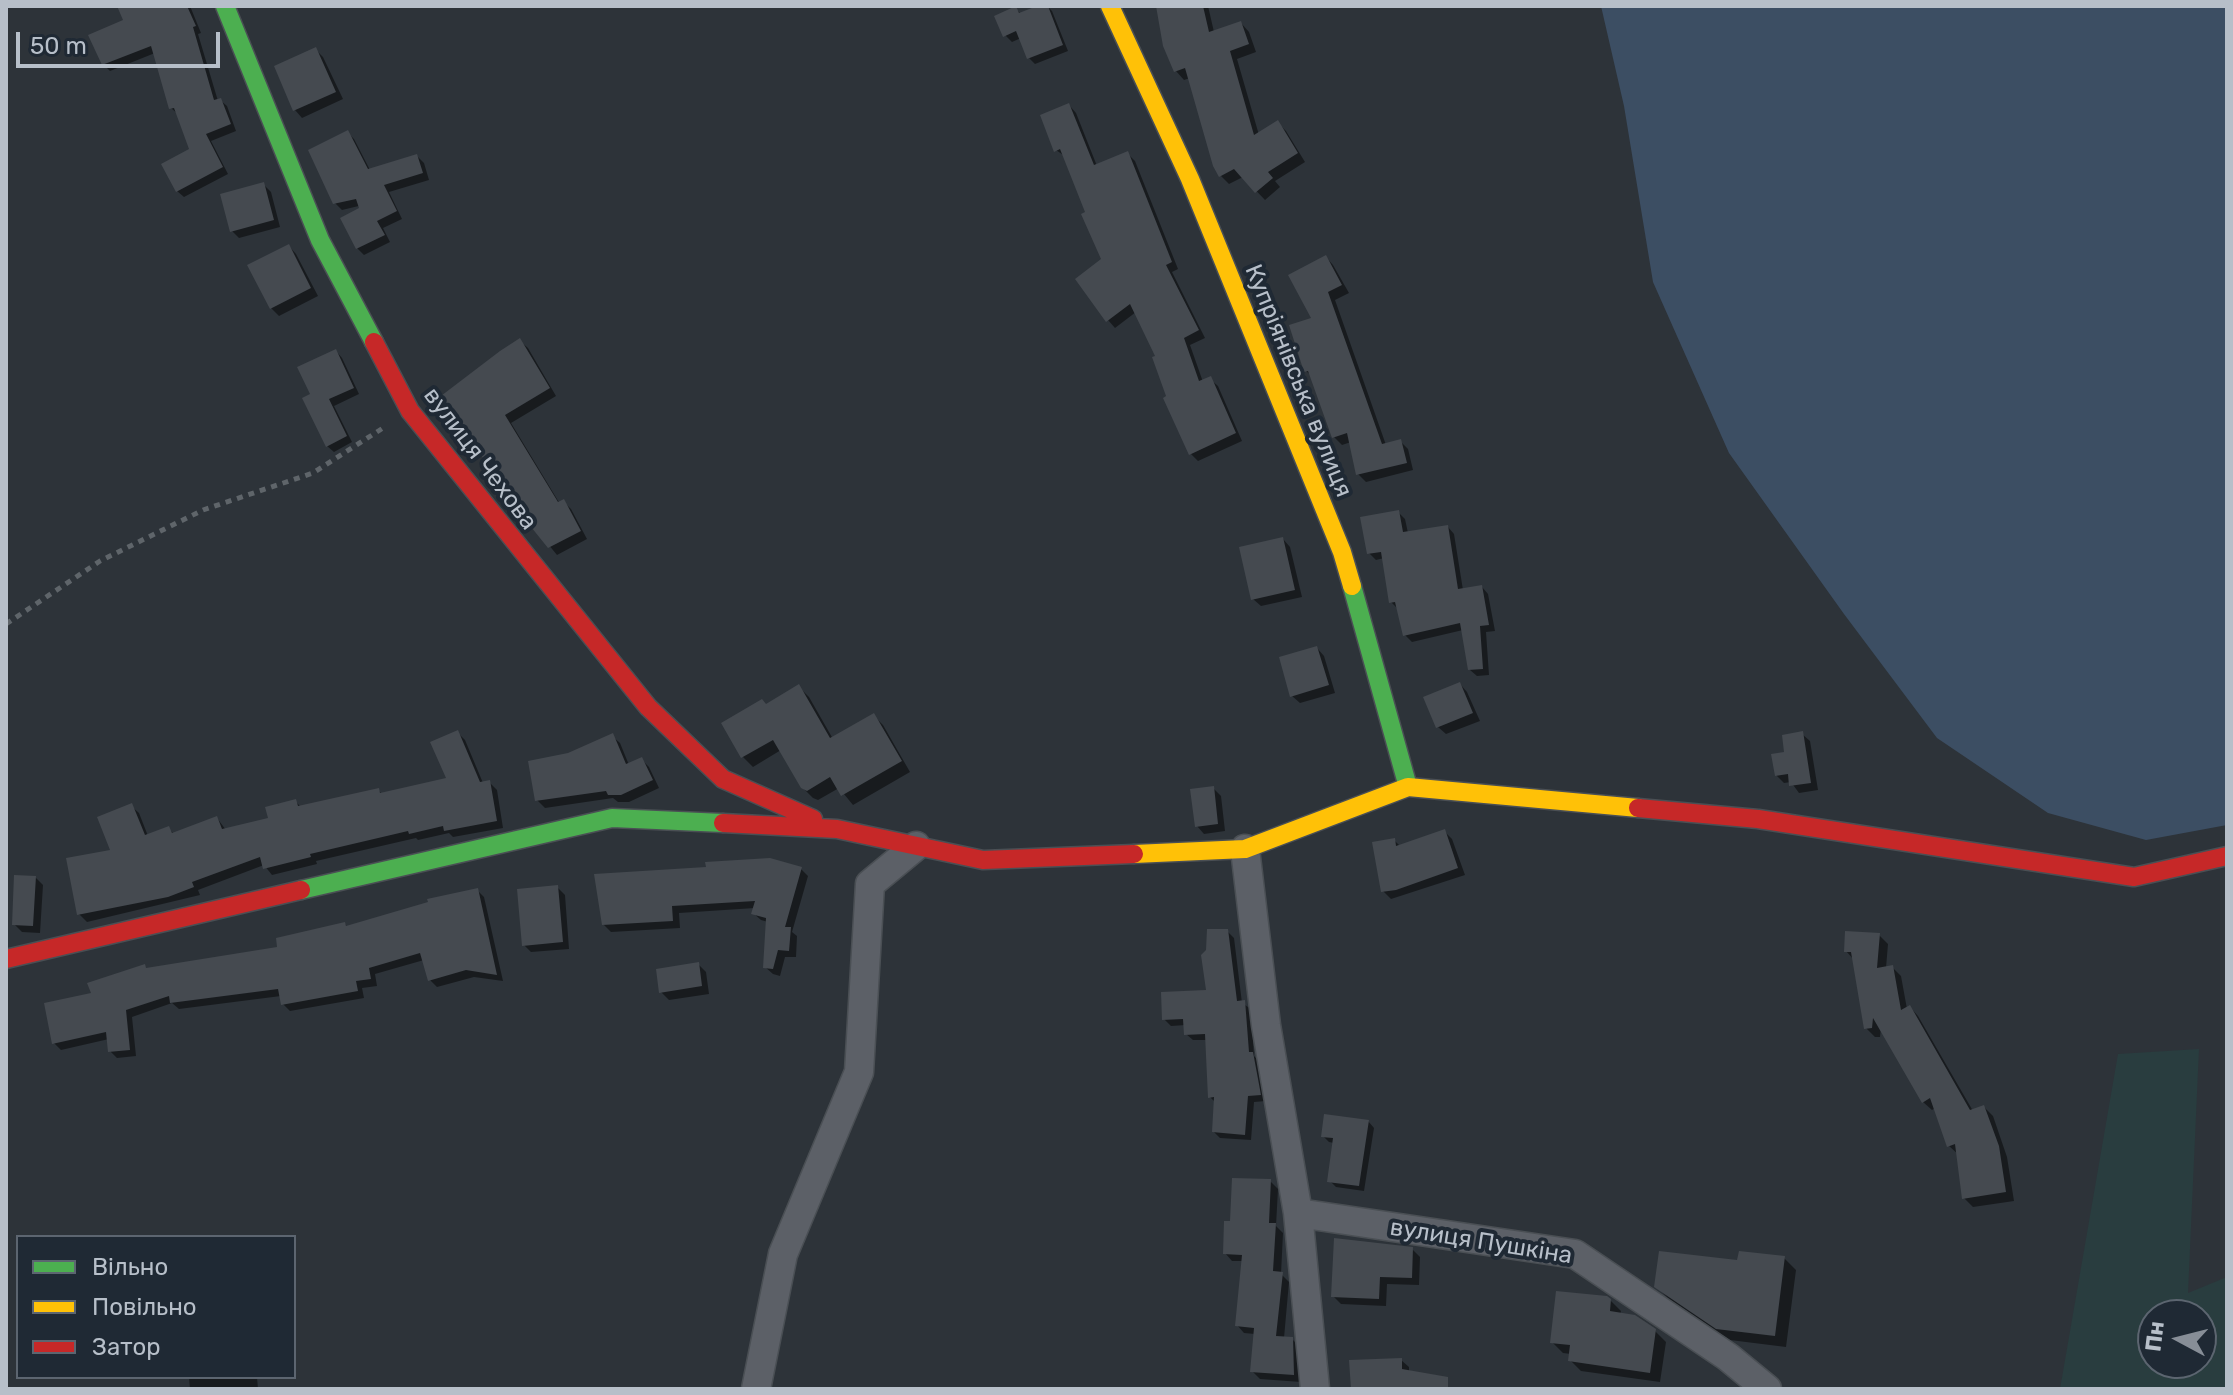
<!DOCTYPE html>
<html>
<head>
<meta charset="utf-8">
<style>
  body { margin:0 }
  #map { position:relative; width:2233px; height:1395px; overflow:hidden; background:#2d3339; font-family:Rubik,sans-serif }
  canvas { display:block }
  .frame { position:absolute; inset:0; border:8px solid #b7bfc9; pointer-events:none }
  .legend { position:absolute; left:16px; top:1235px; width:280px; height:144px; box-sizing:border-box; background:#1f2934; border:2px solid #5c6570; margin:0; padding:10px 14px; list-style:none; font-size:24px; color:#b7bfc9 }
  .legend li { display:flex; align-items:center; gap:16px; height:40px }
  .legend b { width:40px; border:2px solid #5c6570 }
  .north { position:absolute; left:2137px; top:1299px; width:80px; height:80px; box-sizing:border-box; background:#1f2934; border:2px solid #5c6570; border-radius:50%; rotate:277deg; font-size:22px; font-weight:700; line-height:32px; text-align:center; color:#b7bfc9 }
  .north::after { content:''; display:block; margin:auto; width:28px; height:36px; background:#878e97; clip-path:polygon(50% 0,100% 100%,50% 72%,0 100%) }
  .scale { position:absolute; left:16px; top:32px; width:204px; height:36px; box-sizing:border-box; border:4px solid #b7bfc9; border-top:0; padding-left:10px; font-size:24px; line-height:28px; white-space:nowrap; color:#b7bfc9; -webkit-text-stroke:6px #1f2934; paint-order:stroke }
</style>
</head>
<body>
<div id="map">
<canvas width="2233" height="1395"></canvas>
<div class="frame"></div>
<ul class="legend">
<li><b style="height:10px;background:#4caf50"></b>Вільно</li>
<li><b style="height:10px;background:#ffc107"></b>Повільно</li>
<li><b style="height:10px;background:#c62828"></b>Затор</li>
</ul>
<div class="north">Пн</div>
<div class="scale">50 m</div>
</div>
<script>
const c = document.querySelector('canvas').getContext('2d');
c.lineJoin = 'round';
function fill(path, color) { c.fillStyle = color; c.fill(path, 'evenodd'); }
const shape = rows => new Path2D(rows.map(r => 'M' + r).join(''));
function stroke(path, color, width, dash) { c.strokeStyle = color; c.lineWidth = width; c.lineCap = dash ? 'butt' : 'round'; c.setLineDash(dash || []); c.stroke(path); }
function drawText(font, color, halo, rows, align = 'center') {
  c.font = font + ' Rubik,sans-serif'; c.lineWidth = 8; c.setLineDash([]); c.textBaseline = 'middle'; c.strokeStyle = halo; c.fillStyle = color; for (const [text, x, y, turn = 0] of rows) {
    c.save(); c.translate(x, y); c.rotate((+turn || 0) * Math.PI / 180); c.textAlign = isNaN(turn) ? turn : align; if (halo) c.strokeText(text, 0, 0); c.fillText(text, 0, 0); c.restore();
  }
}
const green = shape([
  [2199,1049,2188,1293,2227,1277,2227,1389,2060,1389,2118,1054],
  [2153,1315,2201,1315,2201,1363,2153,1363]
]);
const water = shape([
  [1601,6,2227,6,2227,825,2146,840,2048,813,1937,738,1844,614,1729,453,1653,282,1624,106]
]);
const shadow = shape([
  [119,6,190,6,201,33,198,34,218,101,220,100,227,106,236,131,211,141,228,174,184,197,177,191,192,150,179,115,171,108,155,53,110,71,103,64,126,21],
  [1043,6,1047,6,1052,11,1068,51,1035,64,1029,58,1021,38,1012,42,1005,35,1015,8,1021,14],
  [1158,6,1208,6,1214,32,1241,23,1249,32,1256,52,1237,59,1259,135,1278,123,1286,131,1305,162,1275,181,1280,187,1265,200,1243,177,1229,184,1221,176,1190,78,1184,80,1176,71],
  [316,50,323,57,343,99,302,118,295,110],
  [1069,105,1076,113,1097,166,1128,154,1135,161,1178,269,1172,272,1205,338,1190,345,1203,382,1210,379,1218,386,1242,441,1198,461,1191,454,1168,397,1158,357,1136,312,1115,328,1108,320,1104,260,1066,157,1056,150],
  [347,132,354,139,370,170,417,156,424,163,429,180,389,192,402,219,383,228,390,242,364,255,357,248,367,204,342,210,335,203],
  [263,184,271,192,280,227,239,238,231,230],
  [289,246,296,254,318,296,279,316,271,308],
  [1326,257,1333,265,1349,293,1335,300,1386,445,1400,441,1408,449,1413,470,1366,482,1358,474,1351,442,1342,445,1334,437,1313,377,1306,371],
  [520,341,528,348,556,396,511,423,560,504,564,502,571,509,587,539,557,555,508,495,490,463],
  [336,351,342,358,359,394,334,406,352,442,334,452,327,446,312,395],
  [1398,512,1405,519,1408,533,1448,527,1454,534,1463,590,1482,587,1488,594,1495,631,1486,632,1489,675,1477,676,1470,670,1463,630,1412,642,1405,635,1399,610,1391,602,1384,558,1376,560,1369,553],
  [1283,539,1290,547,1302,597,1261,606,1253,599],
  [1317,648,1324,656,1335,693,1300,703,1292,696],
  [1460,684,1467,692,1480,721,1446,734,1438,727],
  [799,687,809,697,833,739,873,715,883,725,910,772,853,805,839,788,818,800,813,798,802,787,781,750,753,767,743,757,724,724,767,706],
  [457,732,465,740,483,783,489,782,497,790,503,828,453,837,449,833,418,840,416,838,316,861,317,864,272,875,264,865,198,890,200,895,87,922,79,914,113,851,131,806,139,813,148,836,168,828,174,834,217,818,226,830,270,819,296,802,301,807,378,790,382,794,448,779],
  [1802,734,1810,741,1818,790,1799,793,1791,782,1784,783,1776,775,1787,754],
  [612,736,620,743,629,765,641,759,649,767,659,788,629,802,618,802,613,798,545,808,537,800,569,755],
  [1213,788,1221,796,1225,831,1204,834,1197,826],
  [1444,831,1452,839,1465,875,1391,899,1383,891,1394,840,1401,847],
  [801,869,808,876,792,932,797,936,796,957,785,957,780,976,773,974,765,967,768,922,761,920,753,913,755,908,679,913,680,928,611,932,603,924],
  [35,877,43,885,40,933,22,932,14,924],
  [557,887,565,895,569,949,531,952,524,945],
  [477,890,484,897,503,981,474,977,437,987,430,980,424,960,375,974,377,986,362,988,364,998,290,1011,283,1004,281,996,179,1009,172,1003,132,1017,136,1056,117,1058,110,1051,109,1039,61,1050,54,1043,93,995,148,970,280,949,345,924,348,928],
  [1227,931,1234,938,1242,1003,1251,1009,1254,1056,1259,1061,1266,1101,1254,1102,1251,1140,1220,1138,1214,1132,1216,1103,1210,1097,1207,1040,1193,1040,1186,1034,1186,1025,1171,1026,1164,1019,1209,992],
  [1879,935,1888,944,1886,968,1892,967,1901,976,1907,1009,1910,1007,1918,1016,1973,1111,1984,1107,1993,1116,2007,1157,2014,1201,1973,1207,1964,1198,1959,1155,1949,1146,1935,1108,1932,1110,1923,1102,1881,1028,1880,1037,1875,1037,1866,1028,1854,960,1846,951],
  [698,964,706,972,709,994,669,1000,661,992],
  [1368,1121,1374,1128,1364,1191,1336,1187,1330,1181,1334,1143,1329,1142,1323,1136],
  [1270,1181,1278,1189,1276,1226,1283,1233,1281,1274,1289,1282,1284,1338,1292,1339,1300,1347,1301,1382,1260,1379,1252,1371,1255,1334,1244,1333,1237,1325,1243,1261,1232,1261,1225,1253,1232,1223],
  [1412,1249,1420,1257,1419,1285,1387,1284,1386,1306,1341,1304,1333,1296],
  [1784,1258,1796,1270,1786,1347,1730,1340,1668,1298,1656,1286,1739,1262],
  [1610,1300,1621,1311,1620,1315,1655,1331,1666,1342,1660,1382,1581,1371,1570,1360,1571,1354,1563,1353,1552,1342],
  [1401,1360,1409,1367,1409,1372,1445,1389,1353,1389],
  [189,1377,257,1377,258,1389,190,1389]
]);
const building = shape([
  [117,6,187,6,196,26,193,27,214,100,221,98,231,124,206,134,223,167,176,192,161,164,189,149,174,108,169,109,151,46,102,65,88,35,123,20],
  [1016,6,1019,13,1037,6,1048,6,1063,45,1027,59,1016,31,1003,37,994,16],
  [1156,6,1203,6,1209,32,1241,21,1249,44,1230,51,1254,135,1278,120,1298,153,1268,172,1273,178,1255,193,1234,169,1219,177,1213,166,1185,68,1174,72,1163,46],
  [316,47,336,92,293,111,274,66],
  [1069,103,1094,165,1128,151,1172,262,1166,265,1199,330,1184,338,1199,381,1211,376,1236,433,1189,455,1163,398,1166,396,1152,357,1155,356,1130,304,1106,322,1075,279,1101,259,1081,214,1085,212,1060,149,1054,152,1040,115],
  [348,130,368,169,417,154,423,173,384,185,397,211,377,221,385,235,356,249,340,218,359,208,356,199,333,204,308,150],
  [264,182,274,220,230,232,220,194],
  [289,244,311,288,270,309,247,265],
  [1326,255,1342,285,1328,292,1382,444,1401,439,1407,463,1356,475,1347,433,1332,438,1308,371,1304,372,1289,325,1311,318,1288,275],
  [520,338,550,388,505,415,558,502,564,499,581,531,548,548,515,507,508,495,506,496,490,475,483,465,487,463,437,399,500,351],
  [336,349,354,388,329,399,347,436,326,447,302,398,310,394,297,367],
  [1399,510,1403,532,1448,525,1458,589,1482,585,1489,625,1480,626,1483,669,1468,670,1460,623,1403,636,1395,602,1389,603,1381,552,1367,554,1360,517],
  [1283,537,1295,590,1251,600,1239,547],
  [1317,646,1329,685,1290,697,1279,657],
  [1460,682,1473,713,1436,728,1423,697],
  [799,684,830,738,874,713,902,761,841,796,830,777,807,791,801,788,773,740,741,758,721,723,762,699,766,704],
  [458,730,480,782,490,780,497,821,444,831,443,826,409,834,408,831,310,854,311,857,263,869,260,857,192,882,194,887,168,897,77,915,66,858,110,850,97,817,132,803,145,835,169,826,172,833,217,816,222,829,268,818,265,807,296,799,298,806,379,788,380,793,446,778,430,742],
  [1803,731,1811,783,1789,786,1788,774,1775,776,1771,754,1784,752,1782,735],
  [613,733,626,764,642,757,653,780,621,795,608,795,606,791,535,801,528,761,568,753],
  [1214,786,1218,824,1195,827,1190,789],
  [1445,829,1458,868,1396,890,1381,892,1372,842,1395,838,1396,846],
  [770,858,802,867,785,927,791,927,789,951,778,950,773,969,763,968,766,918,751,914,755,901,672,906,673,921,602,925,594,874,706,867,705,862],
  [14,875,36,876,33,926,12,925],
  [558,885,563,942,522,946,517,889],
  [478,888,497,975,466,970,428,981,420,953,369,968,371,979,356,981,358,991,281,1005,278,989,170,1003,169,996,126,1010,130,1050,108,1052,106,1032,52,1044,44,1003,91,993,87,983,145,964,146,968,277,947,276,938,345,922,346,926,428,902,427,899],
  [1207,929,1228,929,1237,1001,1245,1000,1249,1052,1253,1052,1261,1095,1248,1096,1245,1135,1212,1132,1214,1097,1208,1098,1205,1034,1184,1035,1183,1019,1162,1020,1161,992,1206,990,1201,955,1206,950],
  [1845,931,1880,933,1877,968,1893,965,1901,1010,1910,1005,1970,1110,1984,1105,1999,1146,2006,1192,1962,1199,1955,1144,1947,1147,1930,1098,1922,1103,1873,1018,1872,1028,1864,1029,1851,952,1844,952],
  [699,962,702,986,659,993,656,969],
  [1324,1114,1369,1120,1359,1186,1327,1182,1333,1138,1321,1137],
  [1232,1178,1271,1179,1269,1223,1276,1223,1273,1271,1283,1272,1276,1336,1293,1337,1294,1375,1250,1372,1254,1328,1235,1326,1242,1255,1223,1254,1224,1221,1230,1221],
  [1334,1238,1413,1247,1412,1278,1380,1277,1379,1299,1331,1297],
  [1659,1251,1737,1260,1739,1251,1785,1256,1775,1336,1716,1329,1654,1287],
  [1556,1291,1607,1296,1611,1299,1610,1311,1635,1315,1656,1329,1650,1373,1568,1361,1570,1345,1550,1343],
  [1402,1358,1402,1369,1448,1377,1448,1389,1351,1389,1349,1360]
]);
const path = shape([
  [6,624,100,561,203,510,313,473,383,428]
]);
const street = shape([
  [1245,849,1266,1025,1298,1213,1315,1389],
  [1298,1213,1575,1254,1728,1357,1767,1389],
  [756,1389,783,1254,859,1072,870,884,916,846]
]);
const fast = shape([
  [225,6,320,240,374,342],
  [1352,586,1408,787],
  [301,890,612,818,723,823]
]);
const slow = shape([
  [1110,6,1190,179,1342,552,1352,586],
  [1134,854,1245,849,1408,787,1638,808]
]);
const jam = shape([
  [374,342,410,411,648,707,723,779,813,819],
  [1638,808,1758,819,2134,877,2227,856],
  [723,823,837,829,983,860,1134,854],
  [6,959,301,890]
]);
const streetNames = [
  ["Купріянівська вулиця",1298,381,68],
  ["вулиця Чехова",480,459,53],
  ["вулиця Пушкіна",1481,1242,9]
];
fill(green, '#293d3f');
fill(water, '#3c4e63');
fill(shadow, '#0007');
fill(building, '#454a50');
stroke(street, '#4a4f54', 31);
stroke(fast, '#4a4f54', 21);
stroke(slow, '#4a4f54', 21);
stroke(jam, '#4a4f54', 21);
stroke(path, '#5f656a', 5, [6, 6]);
stroke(street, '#5c6067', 28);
stroke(fast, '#4caf50', 18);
stroke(slow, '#ffc107', 18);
stroke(jam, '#c62828', 18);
drawText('24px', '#b7bfc9', '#1f2934', streetNames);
</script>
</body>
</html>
